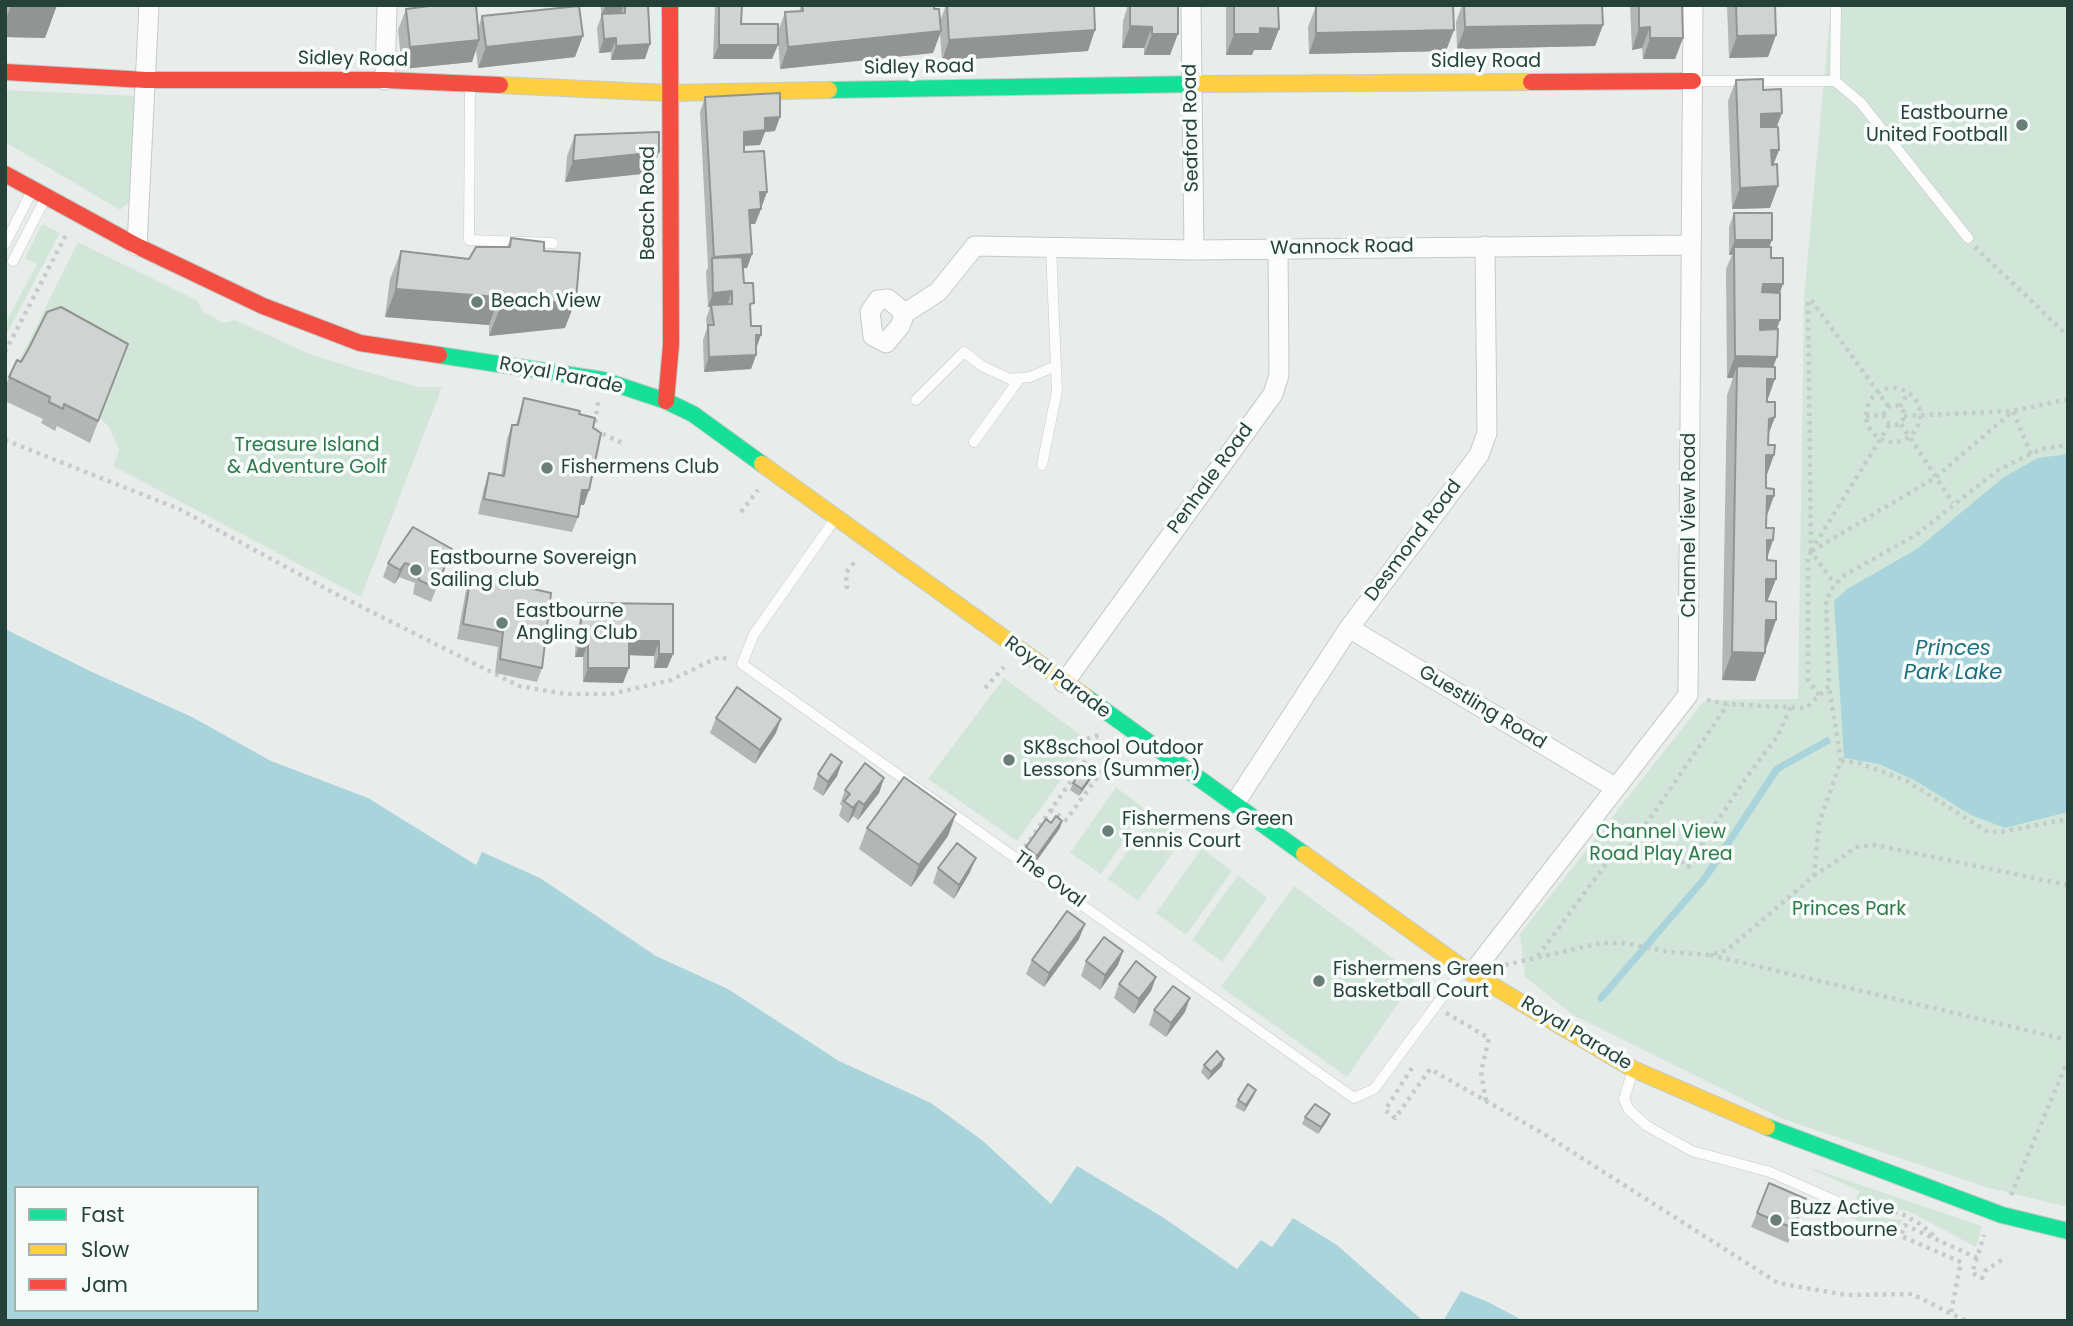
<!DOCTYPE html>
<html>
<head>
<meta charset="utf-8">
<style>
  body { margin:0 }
  #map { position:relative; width:2073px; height:1326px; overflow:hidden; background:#e8edeb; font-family:Poppins,sans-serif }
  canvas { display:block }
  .frame { position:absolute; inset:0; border:7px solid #24423a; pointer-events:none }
  .legend { position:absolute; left:14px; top:1186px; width:245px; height:126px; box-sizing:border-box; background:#f7fbf9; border:2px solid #a3b1ad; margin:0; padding:9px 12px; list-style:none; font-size:21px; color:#24423a }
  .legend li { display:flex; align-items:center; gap:14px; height:35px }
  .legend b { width:35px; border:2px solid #a3b1ad }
</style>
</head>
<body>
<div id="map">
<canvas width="2073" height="1326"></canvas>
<div class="frame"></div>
<ul class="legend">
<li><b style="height:9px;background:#16e098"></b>Fast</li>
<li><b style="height:9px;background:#ffcf43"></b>Slow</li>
<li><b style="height:9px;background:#f24e42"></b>Jam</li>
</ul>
</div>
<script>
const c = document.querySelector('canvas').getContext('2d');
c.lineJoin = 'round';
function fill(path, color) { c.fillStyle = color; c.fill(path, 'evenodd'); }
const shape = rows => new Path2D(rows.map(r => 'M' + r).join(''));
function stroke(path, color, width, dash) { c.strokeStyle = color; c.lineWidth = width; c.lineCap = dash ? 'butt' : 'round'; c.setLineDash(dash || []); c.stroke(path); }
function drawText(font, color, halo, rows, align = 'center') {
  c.font = font + ' Poppins,sans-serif'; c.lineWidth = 7; c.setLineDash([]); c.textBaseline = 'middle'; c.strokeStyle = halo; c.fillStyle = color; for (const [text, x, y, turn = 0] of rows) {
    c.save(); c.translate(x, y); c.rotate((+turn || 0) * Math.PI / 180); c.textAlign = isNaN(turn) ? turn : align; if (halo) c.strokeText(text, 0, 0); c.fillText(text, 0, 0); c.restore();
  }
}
const green = shape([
  [1831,5,2068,5,2068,1207,1989,1188,1783,1119,1573,1015,1525,977,1520,934,1703,702,1710,700,1798,699,1804,296],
  [5,90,137,96,133,199,120,210,5,142],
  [42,224,60,233,5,337,5,324,37,264,25,258],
  [78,242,198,301,202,311,224,323,235,320,312,355,417,387,442,387,361,597,113,466,119,450,109,427,98,416,16,367],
  [1004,678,1089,741,1017,841,928,779],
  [1116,787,1146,810,1101,874,1070,853],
  [1154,814,1184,837,1138,901,1108,879],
  [1202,848,1232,871,1186,935,1156,913],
  [1238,875,1267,898,1222,962,1192,940],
  [1294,886,1417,976,1347,1077,1221,987],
  [1802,1165,1982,1226,1976,1247,1908,1211,1853,1204,1860,1191],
  [1848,1212,1862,1216,1902,1220,1893,1238,1846,1215]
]);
const water = shape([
  [2068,454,2068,812,2005,828,1971,815,1914,780,1879,764,1844,758,1834,601,1847,589,1917,549,2004,477,2038,458],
  [5,629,92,672,192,717,271,761,368,798,476,865,482,852,540,878,656,956,728,989,839,1061,931,1103,983,1141,1051,1204,1077,1166,1164,1218,1237,1269,1261,1240,1272,1247,1293,1218,1337,1245,1423,1321,5,1321],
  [16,1188,257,1188,257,1310,16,1310],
  [1461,1291,1488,1302,1524,1321,1443,1321]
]);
const stream = shape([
  [1601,998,1705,878,1777,769,1827,741]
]);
const path = shape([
  [1975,247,2068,336],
  [5,352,66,235],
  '1866 415a27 27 0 1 1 54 0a27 27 0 1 1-54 0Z',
  '1884 415a10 10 0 1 1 20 0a10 10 0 1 1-20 0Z',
  [1900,407,1908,393],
  [1866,416,1883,415],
  [1904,416,2013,411,2068,399],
  [1901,424,1953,503],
  [595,430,624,444],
  [594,431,598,402],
  [5,440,179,509,334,593,519,686,566,694,611,694,671,680,719,657,728,659],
  [741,512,758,490],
  [1811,551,1889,425],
  [1812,551,1936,477,2013,411,2031,454],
  [1811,552,1808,300,1812,301,1888,406],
  [847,589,846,573,856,560],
  [985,688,1004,667],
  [1819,695,1808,680,1808,557,1811,552,1835,584],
  [1707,700,1728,704,1806,708,1829,686,1826,600,1835,584,1845,575,1916,535,1998,470,2041,449,2068,445],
  [1087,739,1099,735],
  [1841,761,1859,763,1907,781,1988,832,2002,832,2068,819],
  [1050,810,1066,820,1118,749],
  [1641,832,1728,704],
  [1025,847,1097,744,1100,735],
  [1814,876,1819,823,1841,761,1829,687],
  [1710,955,2068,1040],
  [1538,956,1608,861,1627,850,1641,832,1688,867,1745,779,1777,737,1791,707],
  [1505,965,1601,943,1624,943,1670,952,1709,955,1727,950,1814,876,1857,847,1875,845,2068,885],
  [1446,1013,1489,1038,1481,1072,1486,1101],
  [1412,1068,1385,1110,1395,1118,1430,1069,1544,1134,1778,1283,1846,1295,1912,1294,1966,1321],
  [2011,1195,2068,1060],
  [1852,1208,1900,1213,1922,1225,1936,1238],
  [1977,1258,1972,1273,1982,1278,1985,1271,2006,1257],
  [1951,1312,1961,1262,1901,1236,1905,1225,1977,1258,1984,1235]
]);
const lane = shape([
  [1836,5,1835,81,1861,103,1968,238],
  [1694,81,1835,81],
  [470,87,469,240,553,243],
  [5,244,32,191],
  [13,261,46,197],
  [916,400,964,352,982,366,1010,379,1030,377,1056,366],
  [974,442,1020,378],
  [1042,465,1057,391,1051,247],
  [835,519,754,634,742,664,1354,1098,1374,1089,1463,969],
  [1632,1073,1624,1099,1629,1110,1647,1126,1692,1151,1770,1172,1838,1202]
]);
const street = shape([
  [1191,5,1194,250],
  [385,80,387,5],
  [137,246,149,5],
  [905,313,900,326,886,343,873,336,870,312,878,300,888,299,905,313,938,292,975,246,1194,250,1691,245],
  [1349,628,1616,788],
  [1064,683,1273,394,1279,375,1278,248],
  [1235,803,1349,628,1479,455,1487,433,1485,246],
  [1473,972,1688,695,1693,5]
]);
const fast = shape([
  [829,90,1198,84],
  [439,355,603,380,666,401,693,414,762,464],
  [1086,697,1304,854],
  [1767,1127,2002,1215,2068,1231]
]);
const slow = shape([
  [1198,84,1531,82],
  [500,85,669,93,829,90],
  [762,464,1086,697],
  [1304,854,1463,968,1633,1069,1767,1127]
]);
const jam = shape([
  [5,72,146,80,385,80,500,85],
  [1531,82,1693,81],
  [5,174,137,246,263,306,360,343,439,355],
  [666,401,671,345,670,5]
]);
const wall = shape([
  [5,5,57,5,45,38,5,37],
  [601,5,648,5,645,59,611,60,611,52,599,53,597,28,601,17],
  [715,5,742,5,741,24,778,32,785,12,799,12,801,5,934,5,940,21,946,5,1094,5,1088,51,942,61,940,34,933,53,780,69,778,39,772,59,713,59],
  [1128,5,1178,5,1170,55,1144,55,1144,48,1122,48,1123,21],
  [1226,5,1278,5,1279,29,1271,50,1254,50,1252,55,1226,55],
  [1462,5,1602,5,1603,25,1595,46,1457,49,1456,22],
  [1630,5,1682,5,1683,38,1675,59,1643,59,1642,48,1632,50],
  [1727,5,1775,5,1776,35,1768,57,1729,58],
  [1316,6,1446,51,1309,54,1308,27],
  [406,9,478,28,482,16,575,57,478,68,476,50,472,62,402,69,398,30],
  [1736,80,1777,127,1770,208,1732,209,1728,101],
  [705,97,775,131,765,132,760,145,744,146,744,152,767,192,761,206,761,209,755,224,750,224,752,254,747,268,743,268,744,283,751,314,751,326,756,349,756,355,751,369,704,372,703,340,707,328,706,319,710,307,708,307,706,272,708,267,700,112],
  [575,135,659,152,651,173,565,182,567,156],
  [1734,213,1772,240,1769,247,1771,258,1783,284,1780,293,1773,367,1767,401,1775,417,1768,435,1766,479,1766,528,1773,540,1767,560,1776,579,1767,601,1776,620,1755,681,1722,680,1727,395,1733,378,1727,378,1726,269,1732,255,1729,255,1729,227],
  [511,238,544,251,565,328,489,336,489,325,385,317,390,279,401,251,469,259,507,247],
  [128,344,90,443,57,426,55,431,41,423,43,419,5,401,5,388,9,377,21,362],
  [524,398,579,414,593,428,584,505,580,505,578,517,572,532,478,514,484,488,489,473,501,476,507,439,512,425,516,425],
  [452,549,431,602,413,594,415,583,399,577,395,584,383,577,388,563],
  [471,575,542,668,537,682,495,673,498,647,457,639,466,590],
  [588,603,673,604,673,654,667,668,654,668,654,656,629,655,623,683,583,682,583,657,575,657,576,632,581,617,583,617],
  [716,718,776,733,755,764,710,733],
  [842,762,837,776,823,796,813,789,818,774],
  [884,778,879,793,858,820,853,816,848,823,839,816,842,806,840,804,845,790],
  [1091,779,1079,796,1070,790,1073,783],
  [1051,823,1060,828,1035,863,1023,855,1026,847],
  [867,828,948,836,911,887,859,849],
  [938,868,970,872,954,899,933,883],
  [1079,939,1044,987,1026,974,1032,960],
  [1123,951,1118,965,1100,990,1081,976,1086,961],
  [1156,977,1151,991,1134,1014,1114,998,1119,984],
  [1154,1010,1185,1012,1166,1037,1149,1025],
  [1204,1065,1222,1066,1208,1080,1201,1072],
  [1256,1090,1253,1097,1244,1112,1235,1107,1238,1100],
  [1330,1114,1327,1121,1318,1134,1302,1124,1305,1117],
  [1757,1213,1800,1213,1788,1243,1751,1227]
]);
const shadedWall = shape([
  [11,5,57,5,45,38,5,37,5,22],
  [606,5,624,5,620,16,602,14],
  [1603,25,1595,46,1457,49,1465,27],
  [1130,26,1152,27,1144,48,1122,48],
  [1650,27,1642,48,1632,50,1639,28],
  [1260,28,1279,29,1271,50,1254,50,1252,55,1226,55,1234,34],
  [1095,30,1088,51,942,61,949,40],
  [1454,30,1446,51,1309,54,1316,33],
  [941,31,933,53,780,69,788,47],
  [1152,34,1178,34,1170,55,1144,55],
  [1776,35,1768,57,1729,58,1737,36],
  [583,36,575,57,478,68,486,47],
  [616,38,611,52,599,53,604,39],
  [1650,38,1683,38,1675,59,1643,59],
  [479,40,472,62,402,69,410,47],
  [650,44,645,59,611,60,616,46],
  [719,45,778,45,772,59,713,59],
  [1782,113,1774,134,1753,135,1761,114],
  [780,117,775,131,765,132,760,145,738,146,744,132,765,118],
  [1771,150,1779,150,1771,171],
  [659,152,651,173,565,182,573,161],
  [1778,186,1770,208,1732,209,1740,188],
  [760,192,767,192,762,206,755,207],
  [761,209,755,224,743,224,749,210],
  [1735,240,1772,240,1766,254,1734,247,1732,255,1729,255],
  [752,254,747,268,712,271,712,262,714,257],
  [1763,284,1783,284,1775,305,1755,305],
  [396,289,499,297,489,325,385,317],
  [732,291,727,306,708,307,713,293],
  [576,300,565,328,489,336,500,308],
  [1760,320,1780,320,1773,341,1753,342],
  [756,335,761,335,756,349],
  [756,355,751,369,704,372,709,357],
  [1735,356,1777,357,1769,378,1737,366,1733,378,1727,378],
  [1767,379,1775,379,1765,407],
  [1775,417,1764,445,1769,419],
  [1766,455,1774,455,1764,483],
  [582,490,589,490,584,505,577,505],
  [1767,496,1774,496,1764,524],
  [1767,540,1773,540,1763,568],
  [405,563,399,577,395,584,400,570],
  [1766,579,1776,579,1765,607],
  [1766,620,1776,620,1766,648],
  [629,641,659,641,654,656,624,655],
  [580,643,588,643,583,657,575,657],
  [1732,652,1765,653,1755,681,1722,680],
  [659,654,673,654,667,668,654,668],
  [588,668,629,668,623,683,583,682],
  [781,719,776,733,755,764,760,750],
  [842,762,837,776,823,796,828,782],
  [1094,772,1091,779,1079,796,1082,789],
  [884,778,879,793,858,820,864,805],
  [859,801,853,816,848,823,853,808],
  [956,814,948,836,911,887,919,865],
  [1062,821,1060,828,1035,863,1037,856],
  [976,858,970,872,954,899,959,885],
  [1085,924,1079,939,1044,987,1049,973],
  [1123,951,1118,965,1100,990,1105,975],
  [1156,977,1151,991,1134,1014,1139,999],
  [1190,998,1185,1012,1166,1037,1171,1023],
  [1224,1059,1222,1066,1208,1080,1211,1072],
  [1256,1090,1253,1097,1244,1112,1246,1105],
  [1330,1114,1327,1121,1318,1134,1321,1127],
  [1806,1199,1800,1213,1788,1243,1793,1228]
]);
const building = shape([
  [437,5,476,5,479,40,410,47,406,9,437,5],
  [625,5,648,5,650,44,616,46,616,38,604,39,602,14,625,13,625,5],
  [719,5,742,5,741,24,778,24,778,45,719,45,719,5],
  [802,5,934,5,934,9,939,9,941,31,788,47,785,12,803,11,802,5],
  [947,5,1094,5,1095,30,949,40,947,5],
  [1130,5,1178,5,1178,34,1152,34,1152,27,1130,26,1130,5],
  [1234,5,1278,5,1279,29,1260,28,1260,34,1234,34,1234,5],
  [1344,5,1453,5,1454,30,1316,33,1316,6,1344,5],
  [1464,5,1602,5,1603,25,1465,27,1464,5],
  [1639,5,1682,5,1683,38,1650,38,1650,27,1639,28,1639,5],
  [1736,5,1775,5,1776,35,1737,36,1736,5],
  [579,6,583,36,486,47,482,16,579,6],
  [1763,79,1763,90,1781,89,1782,113,1761,114,1761,127,1778,127,1779,150,1771,150,1772,165,1777,164,1778,186,1740,188,1736,80,1763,79],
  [780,93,780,117,765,118,765,130,744,132,744,152,764,151,767,192,760,192,761,209,749,210,752,254,714,257,705,97,780,93],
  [659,132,659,152,573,161,575,135,659,132],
  [1734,213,1772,213,1772,240,1735,240,1734,213],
  [511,238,544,242,544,251,580,253,576,300,500,308,499,297,396,289,401,251,469,259,476,247,510,247,511,238],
  [1734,247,1771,247,1771,258,1783,258,1783,284,1763,284,1762,292,1780,293,1780,320,1760,320,1760,330,1778,329,1777,357,1735,356,1734,247],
  [742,257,744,283,753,283,754,303,750,304,751,326,761,326,761,335,756,335,756,355,709,357,708,325,714,325,711,305,732,304,732,291,713,293,712,258,742,257],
  [61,307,128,344,98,421,64,404,63,409,49,402,50,397,9,377,17,360,21,362,29,348,47,312,61,307],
  [1737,366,1775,367,1775,379,1767,379,1767,402,1775,402,1775,417,1769,419,1768,445,1775,445,1774,455,1766,455,1766,488,1774,489,1774,496,1767,496,1766,528,1774,528,1773,540,1767,540,1767,560,1776,561,1776,579,1766,579,1766,601,1776,602,1776,620,1766,620,1765,653,1732,652,1737,366],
  [524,398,580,411,579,414,595,418,593,428,601,433,589,490,582,490,578,517,484,499,489,473,504,476,512,425,518,425,524,398],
  [413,527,452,549,436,588,419,580,420,569,405,563,400,570,388,563,413,527],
  [471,575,551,593,542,668,500,659,503,632,463,624,471,575],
  [588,603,673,604,673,654,659,654,659,641,629,641,629,668,588,668,588,643,580,643,581,617,588,617,588,603],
  [737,687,781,719,760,750,716,718,737,687],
  [831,754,842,762,828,782,818,774,831,754],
  [865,763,884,778,864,805,859,801,853,808,844,801,850,794,845,790,865,763],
  [1085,766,1094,772,1082,789,1073,783,1085,766],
  [904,777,956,814,919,865,867,828,904,777],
  [1056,816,1062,821,1037,856,1026,847,1046,819,1051,823,1056,816],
  [957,843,976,858,959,885,938,868,957,843],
  [1067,911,1085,924,1049,973,1032,960,1067,911],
  [1104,937,1123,951,1105,975,1086,961,1104,937],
  [1136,961,1156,977,1139,999,1119,984,1136,961],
  [1173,986,1190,998,1171,1023,1154,1010,1173,986],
  [1217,1051,1224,1059,1211,1072,1204,1065,1217,1051],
  [1248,1084,1256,1090,1246,1105,1238,1100,1248,1084],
  [1315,1104,1330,1114,1321,1127,1305,1117,1315,1104],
  [1769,1183,1806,1199,1793,1228,1757,1213,1769,1183]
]);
const markers = [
  [2022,125,7,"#697e78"],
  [477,302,7,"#697e78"],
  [547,468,7,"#697e78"],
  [416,570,7,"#697e78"],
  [502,623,7,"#697e78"],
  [1009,760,7,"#697e78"],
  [1108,831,7,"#697e78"],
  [1319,981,7,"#697e78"],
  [1776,1220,7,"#697e78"]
];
const streetNames = [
  ["Sidley Road",353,60,1],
  ["Sidley Road",1486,62],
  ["Sidley Road",919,68,-1],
  ["Seaford Road",1192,128,-91],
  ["Beach Road",649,203,-90],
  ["Wannock Road",1342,248,-1],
  ["Royal Parade",561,376,11],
  ["Penhale Road",1211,479,-54],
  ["Channel View Road",1690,525,-90],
  ["Desmond Road",1414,541,-53],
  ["Royal Parade",1057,678,36],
  ["Guestling Road",1482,708,31],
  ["The Oval",1049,880,36],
  ["Royal Parade",1576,1034,31]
];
const poiNames = [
  ["Eastbourne",2008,114,"right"],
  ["United Football",2008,136,"right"],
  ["Beach View",491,302],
  ["Fishermens Club",561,468],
  ["Eastbourne Sovereign",430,559],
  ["Sailing club",430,581],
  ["Eastbourne",516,612],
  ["Angling Club",516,634],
  ["SK8school Outdoor",1023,749],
  ["Lessons (Summer)",1023,771],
  ["Fishermens Green",1122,820],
  ["Tennis Court",1122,842],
  ["Fishermens Green",1333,970],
  ["Basketball Court",1333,992],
  ["Buzz Active",1790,1209],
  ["Eastbourne",1790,1231]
];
const parkNames = [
  ["Treasure Island",307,446],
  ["& Adventure Golf",307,468],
  ["Channel View",1661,833],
  ["Road Play Area",1661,855],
  ["Princes Park",1849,910]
];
const waterNames = [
  ["Princes",1953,650],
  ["Park Lake",1953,674]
];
fill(green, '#d1e6d8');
fill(water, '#a9d4db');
stroke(stream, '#a9d4db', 7);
stroke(lane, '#c5cac8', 11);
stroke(street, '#c5cac8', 21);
stroke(fast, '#c3cbc8', 18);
stroke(slow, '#c3cbc8', 18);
stroke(jam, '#c3cbc8', 18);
stroke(path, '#c3ccca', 4.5, [3.5, 5]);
stroke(lane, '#fcfcfc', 10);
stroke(street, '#fcfcfc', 19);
stroke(fast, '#16e098', 16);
stroke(slow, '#ffcf43', 16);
stroke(jam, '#f24e42', 16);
fill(wall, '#b2b6b5');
fill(shadedWall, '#919493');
fill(building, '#cfd4d2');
stroke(building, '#919493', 2);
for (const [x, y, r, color] of markers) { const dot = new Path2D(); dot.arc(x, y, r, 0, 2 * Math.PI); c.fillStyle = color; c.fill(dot); stroke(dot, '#f7fbf9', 2.5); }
drawText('19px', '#24423a', '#f7fbf9', streetNames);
drawText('19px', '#24423a', '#f7fbf9', poiNames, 'left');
drawText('19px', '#2d7a4b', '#f7fbf9', parkNames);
drawText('italic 21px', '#1c6f80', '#f7fbf9', waterNames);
</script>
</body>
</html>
